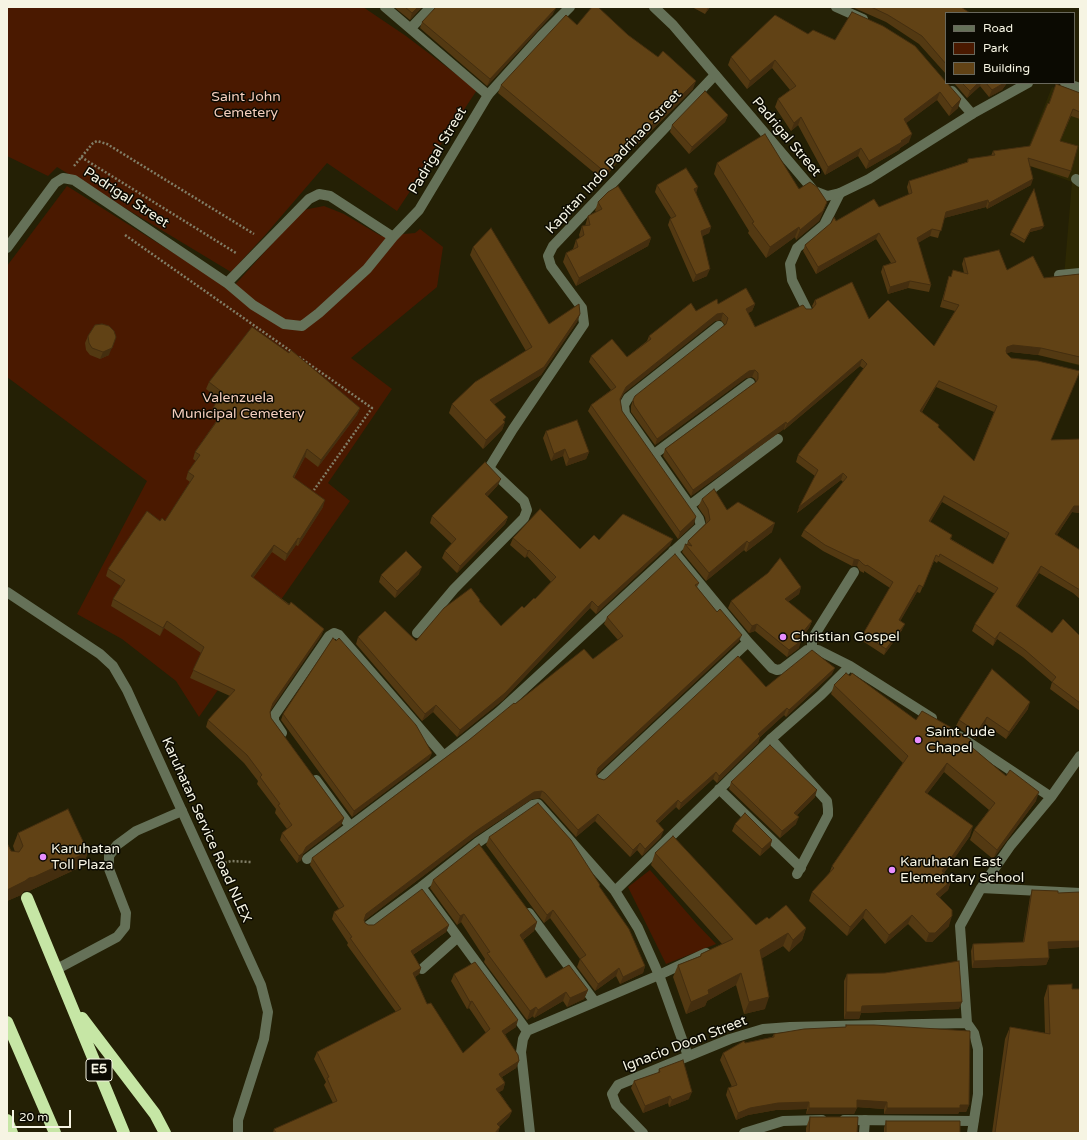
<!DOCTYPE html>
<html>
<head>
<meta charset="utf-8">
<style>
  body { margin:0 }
  #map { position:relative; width:1087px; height:1140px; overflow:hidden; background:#242005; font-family:"Varela Round",sans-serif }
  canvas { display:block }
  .frame { position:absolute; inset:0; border:8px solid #f6f4e3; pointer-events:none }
  .legend { position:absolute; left:945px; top:12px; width:130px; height:72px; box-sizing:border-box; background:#0b0a02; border:1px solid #69685c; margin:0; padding:5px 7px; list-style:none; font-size:12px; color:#f6f4e3 }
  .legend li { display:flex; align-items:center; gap:8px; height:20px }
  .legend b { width:20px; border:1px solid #69685c }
  .scale { position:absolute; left:12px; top:1110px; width:59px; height:18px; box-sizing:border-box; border:2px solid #f6f4e3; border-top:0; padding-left:5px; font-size:12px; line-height:14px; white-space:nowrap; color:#f6f4e3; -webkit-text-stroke:3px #0b0a02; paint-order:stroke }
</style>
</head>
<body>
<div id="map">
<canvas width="1087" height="1140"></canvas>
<div class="frame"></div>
<ul class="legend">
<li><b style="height:5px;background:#657158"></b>Road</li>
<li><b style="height:11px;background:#4a1900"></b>Park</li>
<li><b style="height:11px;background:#614215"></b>Building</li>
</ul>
<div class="scale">20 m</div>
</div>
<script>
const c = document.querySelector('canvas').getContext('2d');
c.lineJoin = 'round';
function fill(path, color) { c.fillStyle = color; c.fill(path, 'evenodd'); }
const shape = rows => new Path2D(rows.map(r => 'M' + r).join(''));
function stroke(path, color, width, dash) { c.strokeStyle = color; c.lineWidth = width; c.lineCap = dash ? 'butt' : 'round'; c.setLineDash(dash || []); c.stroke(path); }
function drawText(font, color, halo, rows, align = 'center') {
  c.font = font + ' "Varela Round",sans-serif'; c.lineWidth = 3; c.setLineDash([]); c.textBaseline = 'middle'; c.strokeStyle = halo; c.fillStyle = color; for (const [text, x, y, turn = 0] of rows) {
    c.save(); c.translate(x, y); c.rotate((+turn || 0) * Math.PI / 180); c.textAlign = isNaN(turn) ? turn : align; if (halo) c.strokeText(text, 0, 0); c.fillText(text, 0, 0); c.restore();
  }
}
const built = shape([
  [1052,87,1080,97,1080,366,1057,360,1072,182,1022,163]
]);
const green = shape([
  [7,7,363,7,406,36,477,90,397,211,327,163,266,234,231,272,57,167,48,176,7,156],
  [67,186,231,289,303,210,324,206,344,214,381,236,415,233,420,229,443,247,437,287,351,358,392,389,328,483,350,501,199,717,176,681,122,639,77,614,147,481,7,377,7,266],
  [650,870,697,924,716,944,666,964,628,887]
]);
const path = shape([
  [81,157,236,253],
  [74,166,93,143,97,141,107,144,254,234],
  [125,235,292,352],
  [299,357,372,408,314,490],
  [221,864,231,861,251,862]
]);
const service = shape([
  [1076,179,1080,182],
  [1059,275,1080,273],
  [807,310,792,280,790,264,797,248,824,225,840,193],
  [771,739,827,801,828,809,828,815,797,874],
  [57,969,117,937,125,927,126,913,109,869,109,856,117,845,136,831,182,811],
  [659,975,706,953],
  [864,1133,865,1120]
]);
const minor = shape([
  [385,7,488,95],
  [836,7,863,19],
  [411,28,431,7],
  [952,91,972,114],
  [653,455,750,383],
  [689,506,778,439],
  [673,551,748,642,772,668,777,670,782,669,807,650,818,650,850,666,932,718],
  [417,633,454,589,524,518,527,510,524,501,489,468,513,429,584,324,582,308,551,266,548,256,553,246,715,75],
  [812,649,812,639,854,572],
  [282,733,274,721,274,716,329,636,334,633,339,635,444,756],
  [959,736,1051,797],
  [316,780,350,826],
  [600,780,748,642],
  [719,789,801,868],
  [307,859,444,756,499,712,701,526,699,519,625,414,624,405,628,398,719,326],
  [421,887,527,1031],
  [981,888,1080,893],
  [615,891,771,739,821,695,850,666],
  [529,913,595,1002],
  [368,926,421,887,477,843,533,805,538,804,615,891,638,928,659,975,688,1056],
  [422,969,458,937],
  [844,1120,974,1121],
  [530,1133,521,1052,523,1039,527,1031,659,975],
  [643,1133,616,1105,612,1094,618,1085,730,1039,763,1029,790,1027,967,1023],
  [744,1133,783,1121,822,1120],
  [972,1133,978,1094,978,1049,974,1033,967,1023,960,926,981,888,1011,845,1051,797,1080,756]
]);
const tertiary = shape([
  [654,7,673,25,814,191,827,196,840,193,869,179,972,114,1028,83],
  [1065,83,1080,88],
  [7,248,55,183,63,178,74,180,227,283,309,199,319,194,330,196,393,237],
  [227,283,253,305,284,324,302,326,319,313,367,269,393,237,419,210,488,95,541,36,570,7],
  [7,592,100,654,113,666,127,690,261,985,268,1012,264,1039,238,1120,238,1133]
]);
const motorway = shape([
  [27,898,124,1133],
  [82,1018,155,1114,165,1133],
  [7,1022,55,1133],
  [7,1120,12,1133]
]);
const wall = shape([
  [394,7,422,7,410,20],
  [692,7,710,7,705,14],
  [852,7,961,7,946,13,946,74,919,44,886,22],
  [852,12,958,108,949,116,937,100,906,123,909,142,900,148,899,150,866,169,858,156,825,175,798,125,791,131,775,107,778,99,790,90,772,68,747,89,728,65,731,57,808,34,835,40],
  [553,14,487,86,420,28,422,22],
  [577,25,628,35,693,89,635,147,632,144,603,180,498,93,501,85],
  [954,83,1007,83,1002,90,989,97,980,86,967,98],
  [1056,84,1080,93,1080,119,1071,116,1060,141,1071,171,1068,178,1030,166,1031,185,987,209,986,207,944,218,938,238,930,236,918,242,931,285,929,292,908,288,888,294,881,272,883,266,891,263,876,239,816,274,803,251,805,245,836,221,879,207,909,195,907,187,909,181,967,162,968,159,991,156,993,151,1030,146,1049,103],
  [728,115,725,122,689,154,670,132,672,125],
  [717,163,799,189,827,202,823,212,819,221,796,240,795,237,766,258,748,233,749,231,714,174],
  [657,185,696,193,711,227,709,233,702,236,707,276,693,282,668,225,670,219,671,218,655,192],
  [598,202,651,238,648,246,576,286,563,262,566,253,573,249,576,240,580,238,579,235,582,226,585,226,588,216,596,212,595,211],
  [1042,229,1030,232,1024,243,1010,235,1011,232],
  [473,247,549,324,580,314,577,322,541,375,493,404,505,422,502,430,483,449,449,413,452,404,526,351,470,255],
  [964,258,1007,270,1044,278,1080,274,1080,365,1038,355,1011,352,1006,353,1011,358,1077,377,1051,440,1080,439,1080,513,1072,512,1057,535,1080,550,1080,599,1073,593,1039,573,1017,607,1052,633,1080,636,1080,711,1050,689,1052,682,1023,657,997,639,993,646,972,631,975,624,995,594,938,561,937,563,934,561,920,593,917,592,900,621,902,630,884,655,861,640,863,634,890,588,864,571,864,573,860,571,857,566,852,566,823,551,801,536,804,530,843,482,841,480,797,513,815,476,796,462,798,455,864,369,860,366,784,430,784,429,691,496,663,456,665,449,756,382,755,379,752,377,746,378,655,445,631,412,631,406,633,400,725,325,721,320,715,321,624,393,620,400,622,411,694,524,678,539,588,411,591,405,611,390,589,362,591,356,627,357,647,341,649,336,696,311,718,304,755,304,752,311,748,313,755,327,806,309,812,309,813,308,812,306,815,300,869,319,934,346,955,311,940,307,947,283,949,276,951,277,964,273,962,264],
  [936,387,994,412,974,461,922,412],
  [942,502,1006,539,993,564,951,539,952,535,930,522],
  [88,336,109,355,100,359,90,355,86,350,85,343],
  [209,382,360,408,357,415,318,467,305,457,294,478,323,507,298,546,296,545,285,561,272,552,253,578,324,629,321,636,271,709,270,712,271,718,344,818,341,825,303,854,301,860,297,863,280,840,282,833,287,829,275,813,276,809,257,784,258,781,244,763,206,727,208,720,230,696,190,678,201,653,164,628,160,636,111,606,113,599,121,586,106,576,108,569,160,521,165,521,190,482,186,479,188,472,196,461,193,459,195,452,217,420,210,416,213,408,219,399,206,389],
  [546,431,589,452,586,459,566,466,563,456,551,461,543,438],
  [498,485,487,497,508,517,505,524,457,573,442,558,445,551,452,544,430,523,432,516],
  [702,499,727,510,772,532,746,552,744,550,706,581,682,552,685,544,687,544,688,541,706,523,705,517,698,507],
  [513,538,580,549,599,540,670,545,596,614,590,608,503,700,457,737,433,712,422,721,356,644,358,637,416,641,480,602,501,626,535,599,551,582,527,556,525,558,510,545],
  [419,574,395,598,379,582,381,575],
  [699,583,697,587,739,641,596,775,598,778,604,780,766,687,832,674,786,717,784,715,760,737,758,743,717,783,713,779,679,810,676,807,658,824,661,837,642,856,637,850,630,857,595,821,576,837,543,800,540,798,532,799,473,838,364,921,365,923,368,925,449,925,446,932,413,955,421,968,419,974,415,977,427,1004,463,1053,486,1033,469,1008,467,1009,451,981,454,974,516,1027,505,1034,519,1061,516,1068,502,1077,505,1083,503,1090,499,1092,512,1111,509,1117,499,1127,498,1133,273,1133,274,1129,333,1103,324,1085,326,1082,314,1059,317,1052,396,1012,347,945,348,943,332,919,334,912,339,909,310,865,312,858,469,740,515,704,593,659,618,640,604,624,607,617],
  [801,587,799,594,788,602,812,621,809,628,800,640,799,648,787,657,755,631,749,633,728,608,731,601],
  [850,676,916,720,971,740,969,745,1006,776,1036,801,993,859,970,840,974,830,989,810,944,772,927,794,970,836,944,873,951,881,948,890,940,897,949,926,932,942,926,942,908,924,885,944,863,918,847,936,809,901,812,892,829,874,832,866,903,763,831,694,834,685],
  [1028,709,1006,739,985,724,975,739,956,726,959,720],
  [283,714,432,753,429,759,352,817,281,720],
  [731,782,815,797,797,815,796,824,780,838,729,789],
  [735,824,772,840,770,847,760,856,732,831],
  [18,833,88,852,83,866,29,891,24,891,21,895,7,901,7,843,11,851,15,852,13,846],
  [489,837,599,887,645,966,643,973,620,984,616,976,595,991,577,967,580,959,550,918,544,923,486,845],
  [655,853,756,925,769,919,806,928,802,940,789,952,783,946,762,958,765,1009,744,1014,736,985,707,1001,705,1006,686,1014,673,977,678,965,700,956,701,954,722,944,651,865],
  [433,880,537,922,534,931,523,940,546,978,588,990,584,999,567,1007,563,1001,534,1018,533,1016,527,1020,484,962,485,959,461,922,457,925,430,888],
  [1032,890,1058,893,1080,947,1048,949,1049,958,1046,965,972,968,971,951,973,944,1023,942,1030,897],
  [847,974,959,1009,861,1013,859,1019,844,1019,844,981],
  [1048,985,1072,989,1080,1133,992,1133,1005,1039,1010,1027,1045,1033,1044,998],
  [846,1025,969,1105,966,1112,959,1112,958,1114,884,1114,884,1109,857,1107,854,1114,806,1114,807,1109,776,1110,748,1115,736,1120,726,1095,728,1088,732,1087,720,1060,723,1053,745,1043,772,1037,774,1034,846,1027],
  [659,1069,689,1099,669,1107,668,1103,643,1113,631,1088,634,1081,658,1073],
  [810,1117,857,1133,806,1133,806,1128],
  [886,1121,960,1133,884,1133,884,1128]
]);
const shadedWall = shape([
  [418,7,422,7,410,20,412,13],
  [708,7,710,7,705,14],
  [556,8,553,14,487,86,490,79],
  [775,60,772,68,747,89,750,81],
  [696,81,693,89,635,147,638,139],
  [978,83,981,83,980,86,967,98,970,91],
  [1004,83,1007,83,1002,90,989,97,992,90],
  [940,92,937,100,901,127,904,119],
  [961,99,958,108,949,116,952,108],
  [728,115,725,122,689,154,692,147],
  [801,117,798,125,791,131,794,123],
  [912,134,909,142,900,148,899,150,866,169,869,161],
  [635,137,632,144,603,180,606,173],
  [861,148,858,156,825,175,828,167],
  [1033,179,1031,185,987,209,989,203],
  [698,187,696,194,694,189],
  [988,200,986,207,944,218,946,212],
  [827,202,823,212,819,221,796,240,800,230],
  [1044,226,1042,229,1030,232,1024,243,1031,229],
  [711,227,709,233,699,238,701,231],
  [799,227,795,237,766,258,770,247],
  [932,229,930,236,915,245,917,238],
  [879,233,876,239,816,274,818,267],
  [651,238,648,246,576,286,579,278],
  [710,269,707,276,693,282,696,275],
  [910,281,908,288,888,294,890,287],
  [755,304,752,311,743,316,746,309],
  [723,313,721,320,715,321,624,393,618,405,620,399,626,387,717,314],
  [580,314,577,322,541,375,487,409,490,400],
  [116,337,109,355,100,359,103,352],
  [1013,345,1041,348,1038,355,1011,352,1005,354,1007,347],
  [862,359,860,366,784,430,787,424],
  [755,370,752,377,746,378,655,445,657,439,749,371],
  [939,381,936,387,918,418,920,411],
  [360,408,357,415,318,467,321,460],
  [506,417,503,423,505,422,502,430,483,449,486,440],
  [786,422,784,429,691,496,693,490],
  [307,449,305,457,290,484,293,477],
  [565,449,563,456,551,461,554,454],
  [589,452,586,459,566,466,569,459],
  [843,473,841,480,797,513,799,507],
  [501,479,498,485,483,501,485,494],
  [944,496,942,502,927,528,929,521],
  [325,500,323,507,298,546,300,539],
  [1074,506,1080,506,1080,513,1072,512,1053,541,1055,534],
  [508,517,505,524,457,573,460,566],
  [696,517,694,524,678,539,680,532],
  [775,523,772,532,746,552,749,543],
  [298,538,296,545,285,561,287,554],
  [673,539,670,545,596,614,598,607],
  [747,541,744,550,706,581,709,573],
  [274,545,272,552,249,583,251,576],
  [529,550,527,556,525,558,528,551],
  [854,559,859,560,857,566,852,566],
  [1041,566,1039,573,1014,612,1016,606],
  [422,567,419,574,395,598,397,591],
  [919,585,917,592,897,627,899,620],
  [801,587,799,594,782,606,785,599],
  [592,601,590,608,503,700,457,737,460,730],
  [167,621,164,628,160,636,163,628],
  [812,621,809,628,795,645,798,638],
  [757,624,755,631,749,633,752,626],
  [905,624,902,630,884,655,886,649],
  [324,629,321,636,271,710,273,703],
  [1000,632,997,639,993,646,995,639],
  [742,635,739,641,596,775,598,768],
  [801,641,799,648,787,657,789,650],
  [835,668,832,674,786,717,789,710],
  [1030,702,1028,709,1006,739,1009,732],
  [436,705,433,712,422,721,425,714],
  [787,708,784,715,760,737,758,743,717,783,719,776,758,734],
  [987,717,985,724,975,739,977,732],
  [432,753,429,759,352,817,354,811],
  [947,763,944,772,921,802,925,792],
  [716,772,713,779,679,810,681,803],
  [817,790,815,797,792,820,794,813],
  [542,791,540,798,532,799,473,838,364,921,362,926,366,914,476,831,534,792],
  [1039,792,1036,801,993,859,997,850],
  [678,800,676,807,653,828,656,821],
  [598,814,595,821,576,837,578,830],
  [799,817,796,824,780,838,782,831],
  [344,818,341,825,303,854,301,860,297,863,299,856,306,847],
  [973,826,970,836,939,880,942,871],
  [664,830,661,837,642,856,645,849],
  [772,840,770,847,760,856,762,849],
  [640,843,637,850,630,857,633,850],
  [88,852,83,866,29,891,24,891,21,895,7,901,7,890,29,878],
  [951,881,948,890,933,903,936,894],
  [866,909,863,918,847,936,850,927],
  [553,910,550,918,544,923,547,915],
  [464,914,461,922,457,925,460,916],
  [912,915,908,924,885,944,889,935],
  [952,916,949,926,932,942,926,942,929,933],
  [537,922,534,931,517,944,520,935],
  [449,925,446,932,408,958,411,951],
  [806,928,802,940,789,952,793,940],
  [788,933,783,946,756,962,760,950],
  [1080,941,1080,947,1046,949,1048,942],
  [1049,958,1046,965,972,968,974,961],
  [645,966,643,973,620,984,623,977],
  [421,968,419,974,411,980,413,973],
  [619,968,616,976,595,991,598,984],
  [741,973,736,985,707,1001,705,1006,686,1014,691,1002,708,990],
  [588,990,584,999,567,1007,570,998],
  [566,992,563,1001,534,1018,538,1010],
  [769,997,765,1009,744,1014,749,1002],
  [472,1001,469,1008,467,1009,470,1002],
  [962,1002,959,1009,861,1013,859,1019,844,1019,846,1012,862,1006],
  [536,1007,533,1016,527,1020,530,1011],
  [518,1020,516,1027,500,1038,502,1031],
  [519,1061,516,1068,497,1080,499,1074],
  [505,1083,503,1090,494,1095,496,1089],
  [692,1092,689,1099,669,1107,672,1100],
  [670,1096,668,1103,643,1113,645,1106],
  [857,1100,887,1102,884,1109,855,1107],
  [809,1102,807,1109,776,1110,748,1115,736,1120,738,1113,750,1108,778,1103],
  [960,1105,969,1105,966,1112,959,1112,958,1114,884,1114,887,1108],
  [809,1108,857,1108,854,1114,806,1114],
  [512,1111,509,1117,494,1131,497,1124],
  [500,1127,498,1133,495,1133]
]);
const building = shape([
  [405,7,418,7,412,13,405,7],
  [436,7,555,7,556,8,490,79,422,22,436,7],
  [592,7,598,7,628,35,658,57,663,51,696,81,638,139,635,137,606,173,501,85,566,15,577,25,592,7],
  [871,7,961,7,970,13,946,13,946,64,922,36,888,15,871,7],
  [852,12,883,26,915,46,946,82,946,83,947,83,961,99,952,108,940,92,904,119,912,134,901,141,902,142,869,161,861,148,828,167,801,117,794,123,778,99,796,86,775,60,750,81,731,57,775,15,808,34,813,30,835,40,852,12],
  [962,83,978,83,970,91,962,83],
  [986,83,1004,83,992,90,986,83],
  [1056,84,1080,93,1080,112,1073,109,1060,141,1078,146,1071,171,1028,158,1033,179,989,203,988,200,946,212,941,231,932,229,917,238,931,285,910,281,890,287,883,266,896,262,879,233,818,267,805,245,831,223,834,217,836,221,874,199,879,207,912,193,909,181,968,162,968,159,995,155,993,151,1030,146,1048,103,1049,104,1056,84],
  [705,91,728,115,692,147,672,125,705,91],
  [765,134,799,189,810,182,817,187,827,202,823,211,800,230,799,227,770,247,752,223,754,222,717,163,765,134],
  [686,168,698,187,694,189,711,227,701,231,710,269,696,275,670,219,676,216,657,185,686,168],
  [618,186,651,238,579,278,566,253,578,247,576,240,584,235,582,226,590,225,588,216,602,209,598,202,608,192,618,186],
  [1034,189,1044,226,1031,229,1025,240,1011,232,1034,189],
  [491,228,549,324,579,304,580,314,544,367,490,400,506,417,503,420,505,422,486,440,452,404,475,382,532,347,473,247,491,228],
  [999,250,1007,270,1033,256,1044,278,1080,274,1080,357,1041,348,1013,345,1007,347,1006,351,1007,354,1011,358,1038,361,1080,371,1051,440,1080,439,1080,506,1074,506,1055,534,1080,550,1080,590,1075,587,1041,566,1016,606,1052,633,1063,619,1080,636,1080,703,1052,682,1056,677,1025,650,1000,632,995,639,975,624,998,588,940,554,939,557,936,555,923,587,919,585,899,620,905,624,886,649,863,634,893,582,867,565,866,566,863,564,859,560,854,559,825,545,804,530,847,477,843,473,799,507,818,470,798,455,867,364,862,359,787,424,786,422,693,490,665,449,756,382,758,379,758,373,755,370,749,371,657,439,634,405,633,400,635,396,726,324,728,318,723,313,717,314,626,387,620,399,622,411,695,515,696,517,680,532,591,405,616,387,591,356,612,339,627,357,651,339,649,336,691,303,696,311,717,299,718,304,746,288,755,304,746,309,755,327,803,305,806,309,812,309,816,304,815,300,852,282,869,319,888,300,934,346,959,305,943,300,949,276,951,277,953,270,968,274,964,258,999,250],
  [939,381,997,406,974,461,938,427,939,425,920,411,939,381],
  [944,496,1009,533,993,564,950,539,952,535,929,521,944,496],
  [102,324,109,326,114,331,116,337,112,348,103,352,92,348,89,343,88,336,95,325,102,324],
  [252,327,289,353,291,350,360,408,321,460,307,449,293,477,325,500,300,539,298,538,287,554,274,545,251,576,289,605,291,602,324,629,273,703,270,712,271,718,344,818,306,847,303,853,299,856,282,833,292,825,278,805,280,804,260,777,262,775,247,755,208,720,235,690,193,670,204,647,167,621,163,628,113,599,125,580,108,569,147,511,160,521,162,518,165,521,194,476,188,472,200,455,195,452,222,414,213,408,222,392,209,382,252,327],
  [577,420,589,452,569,459,565,449,554,454,546,431,577,420],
  [485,462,501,479,485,494,508,517,460,566,445,551,456,539,432,516,485,462],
  [714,489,727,510,738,502,775,523,749,543,747,541,709,573,685,544,692,546,688,541,710,520,708,509,702,499,714,489],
  [540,509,580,549,594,535,599,540,623,514,673,539,598,607,592,601,505,693,460,730,436,705,425,714,358,637,385,611,416,641,444,608,471,588,480,600,479,601,501,626,522,606,524,608,534,598,535,599,556,577,529,550,528,551,513,538,540,509],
  [406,551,422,567,397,591,381,575,406,551],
  [675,554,699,583,695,585,717,612,720,609,742,635,598,768,596,774,598,778,604,780,607,778,738,656,766,687,812,650,835,668,789,710,787,708,758,734,760,736,719,776,716,772,681,803,678,800,656,821,664,830,645,849,640,843,633,850,598,814,578,830,545,793,542,791,534,792,476,831,366,914,364,920,365,923,368,925,374,925,422,889,449,925,411,951,421,968,413,973,427,1004,431,1003,463,1053,490,1029,472,1001,470,1002,454,974,475,962,518,1020,502,1031,518,1055,519,1061,499,1074,505,1083,496,1089,512,1111,497,1124,500,1127,495,1133,276,1133,274,1129,337,1101,327,1078,329,1077,317,1052,401,1009,350,938,352,937,334,912,344,906,312,858,469,740,514,703,515,704,584,649,593,659,623,636,607,617,675,554],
  [780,558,801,587,785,599,812,621,798,638,801,641,789,650,757,624,752,626,731,601,768,573,780,558],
  [333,638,336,641,339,638,416,725,432,753,354,811,283,714,333,638],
  [992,669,1030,702,1009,732,987,717,977,732,959,720,992,669],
  [846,673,850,676,852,673,916,720,922,711,952,728,971,740,968,744,1006,776,1010,770,1039,792,997,850,974,830,995,803,947,763,925,792,973,826,942,871,951,881,936,894,952,910,952,916,935,933,929,933,912,915,889,935,866,909,850,927,812,892,834,868,832,866,908,756,834,685,846,673],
  [770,745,817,790,794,813,799,817,782,831,731,782,770,745],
  [538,803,571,840,600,885,599,886,629,929,645,966,623,977,619,968,598,984,580,959,586,955,553,910,547,915,489,837,538,803],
  [68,809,88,852,34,877,29,878,25,881,7,890,7,843,11,851,19,852,23,846,18,833,68,809],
  [745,813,772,840,762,849,735,824,745,813],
  [673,836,756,925,767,917,769,919,786,905,806,928,793,940,788,933,760,950,769,997,749,1002,741,973,708,990,709,994,691,1002,678,965,701,956,701,954,733,939,655,853,673,836],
  [479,844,537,922,520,935,546,978,569,965,588,990,570,998,566,992,538,1010,536,1007,530,1011,487,953,490,952,464,914,460,916,433,880,479,844],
  [1032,890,1058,891,1058,893,1080,892,1080,941,1048,942,1049,958,974,961,973,944,1024,942,1032,890],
  [959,961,962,1002,862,1006,861,1012,846,1012,847,974,885,973,959,961],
  [1072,984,1072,989,1080,989,1080,1133,995,1133,1010,1027,1050,1034,1048,985,1072,984],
  [846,1025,874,1025,970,1031,969,1105,960,1105,960,1108,887,1108,887,1102,857,1100,857,1108,809,1108,809,1102,778,1103,750,1108,738,1113,728,1088,737,1085,723,1053,744,1041,745,1043,774,1037,774,1034,804,1029,846,1027,846,1025],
  [683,1060,692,1092,672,1100,670,1096,645,1106,634,1081,660,1072,659,1069,683,1060],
  [810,1117,858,1117,857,1133,809,1133,810,1117],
  [886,1121,960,1121,960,1133,886,1133,886,1121]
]);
const markers = [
  [783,637,4,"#e88eff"],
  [918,740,4,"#e88eff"],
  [43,857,4,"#e88eff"],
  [892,870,4,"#e88eff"]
];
const shields = [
  [99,1070,26]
];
const shieldNames = [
  ["E5",99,1070]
];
const parkNames = [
  ["Saint John",246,97],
  ["Cemetery",246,113],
  ["Valenzuela",238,398],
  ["Municipal Cemetery",238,414]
];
const streetNames = [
  ["Padrigal Street",786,137,50],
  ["Padrigal Street",438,151,-59],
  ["Kapitan Indo Padrinao Street",614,162,-47],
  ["Padrigal Street",126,198,33],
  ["Karuhatan Service Road NLEX",206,830,66],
  ["Ignacio Doon Street",685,1044,-21]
];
const poiNames = [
  ["Christian Gospel",791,637],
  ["Saint Jude",926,732],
  ["Chapel",926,748],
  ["Karuhatan",51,849],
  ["Toll Plaza",51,865],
  ["Karuhatan East",900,862],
  ["Elementary School",900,878]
];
fill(built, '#2d2803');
fill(green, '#4a1900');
stroke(path, '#817e67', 2.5, [2, 2]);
stroke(service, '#657158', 10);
stroke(minor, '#657158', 10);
stroke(tertiary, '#657158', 10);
stroke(motorway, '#c6e6a5', 12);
fill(wall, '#533912');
fill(shadedWall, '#442e0f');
fill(building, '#614215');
stroke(building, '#442e0f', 1);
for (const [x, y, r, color] of markers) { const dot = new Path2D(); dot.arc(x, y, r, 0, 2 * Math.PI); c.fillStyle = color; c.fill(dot); stroke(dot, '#0b0a02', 1.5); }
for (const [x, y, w] of shields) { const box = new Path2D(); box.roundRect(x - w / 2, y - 11, w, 22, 3); c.fillStyle = '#0b0a02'; c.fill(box); stroke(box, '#f6f4e3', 1); }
drawText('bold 13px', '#f6f4e3', null, shieldNames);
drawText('14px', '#f4cebd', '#0b0a02', parkNames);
drawText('14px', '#f6f4e3', '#0b0a02', streetNames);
drawText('14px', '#f6f4e3', '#0b0a02', poiNames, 'left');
</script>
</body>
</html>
